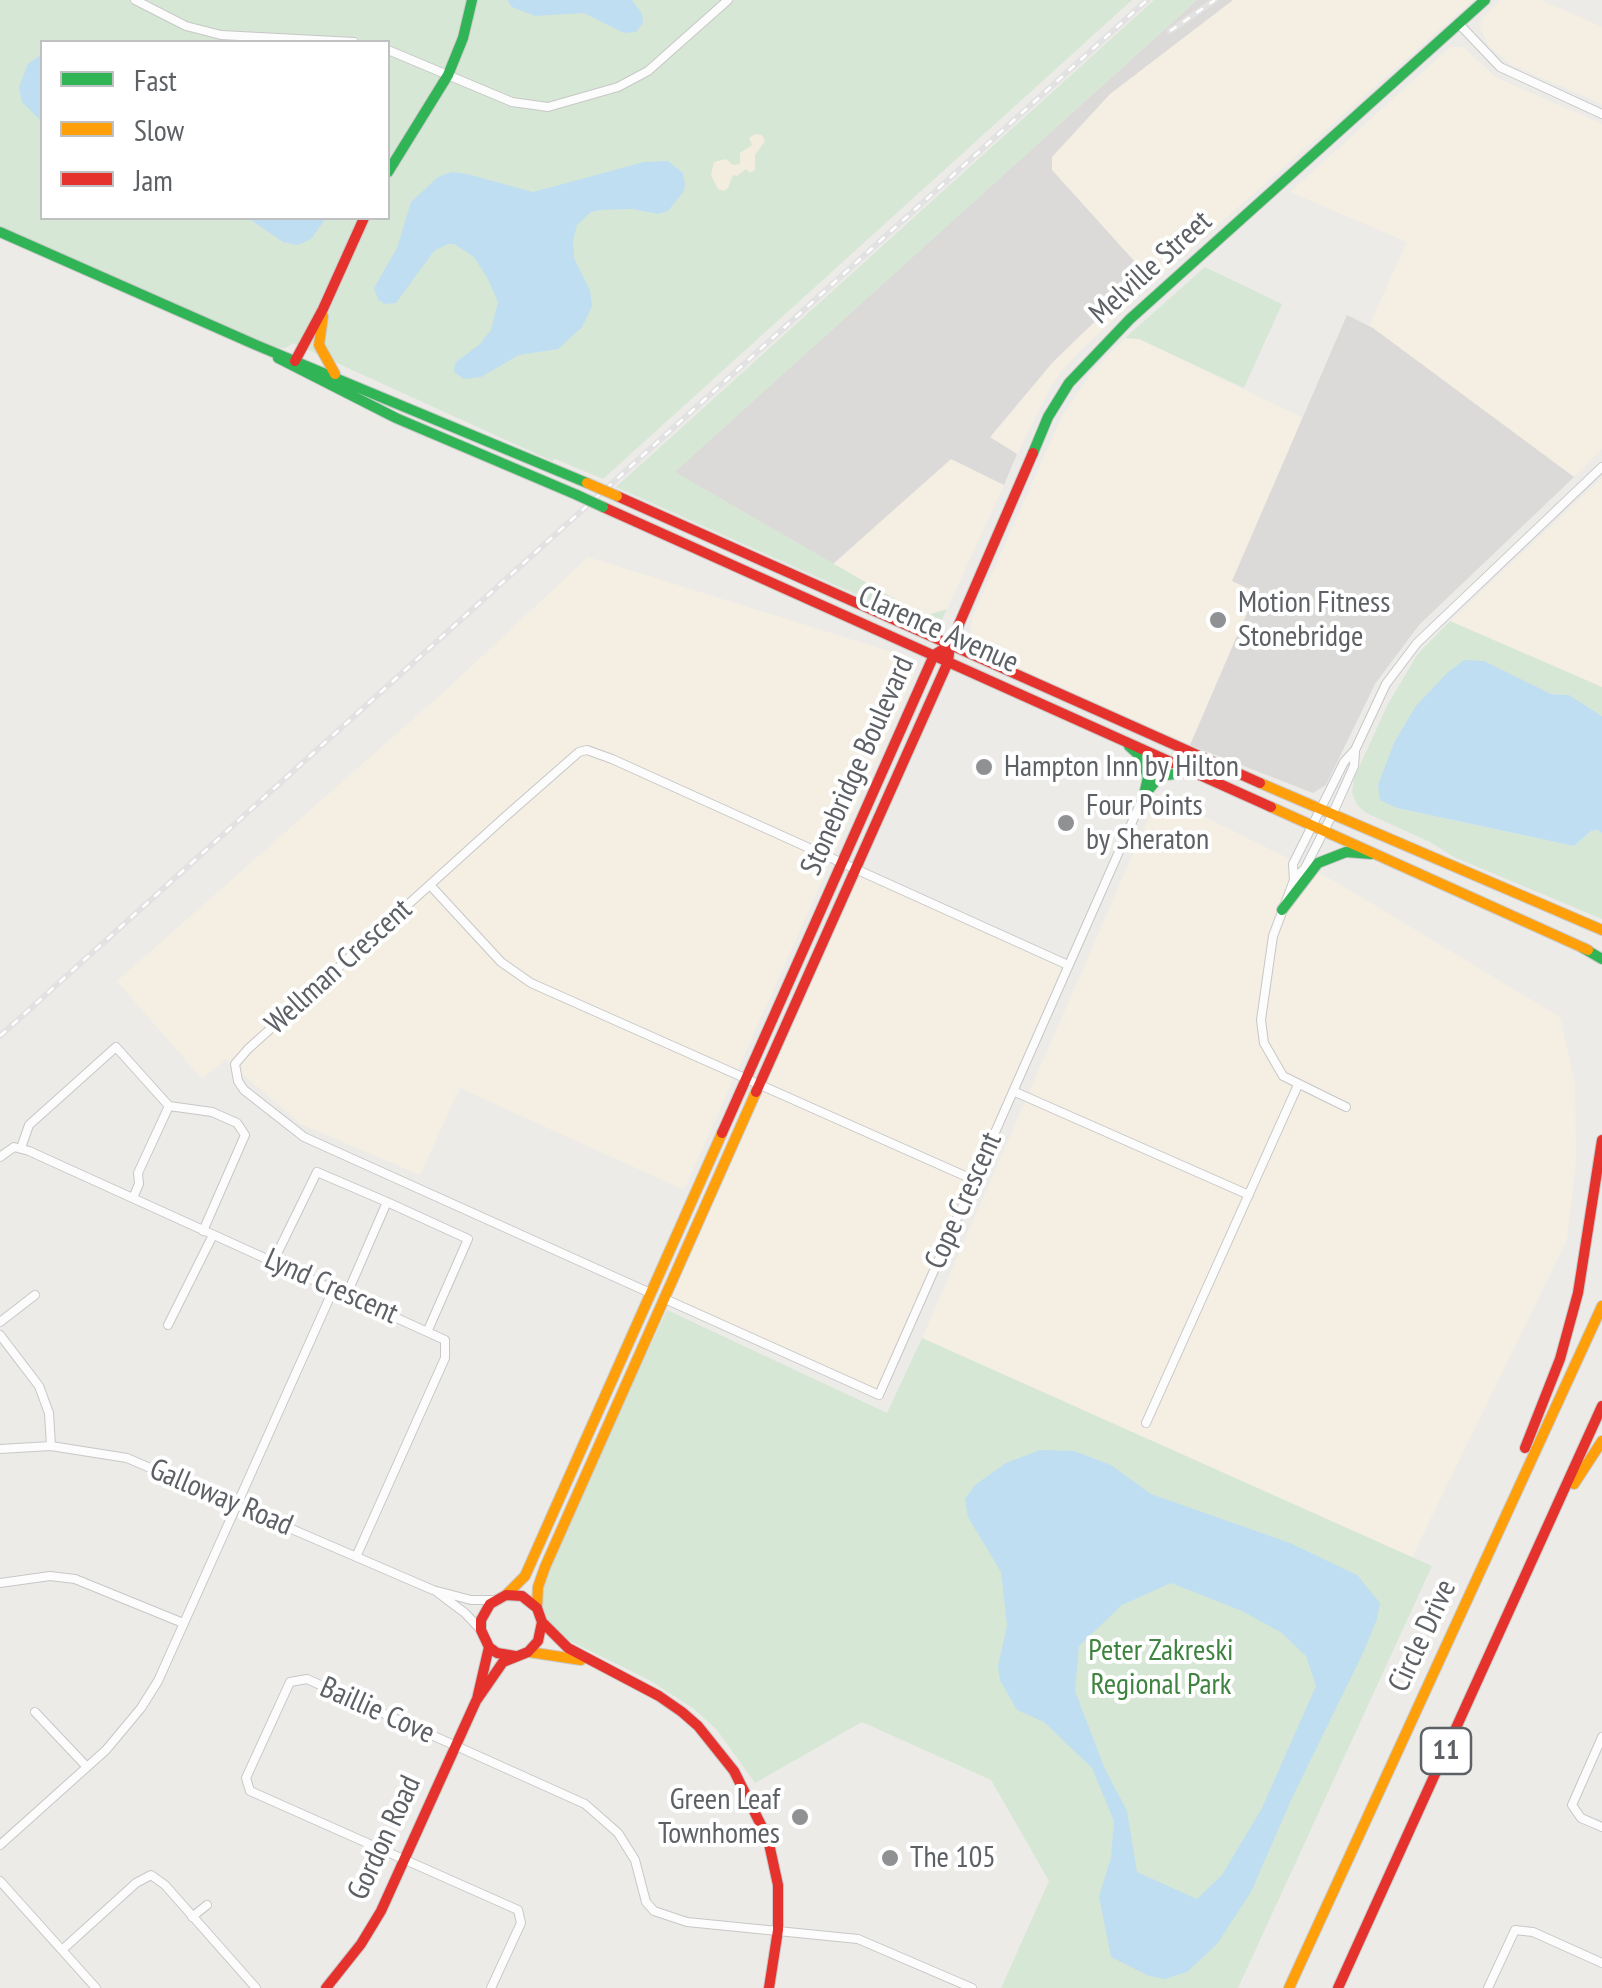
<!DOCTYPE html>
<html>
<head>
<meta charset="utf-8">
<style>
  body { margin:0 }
  #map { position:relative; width:1602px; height:1988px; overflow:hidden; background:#ecebe8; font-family:"PT Sans Narrow",sans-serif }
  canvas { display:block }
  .legend { position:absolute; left:40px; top:40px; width:350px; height:180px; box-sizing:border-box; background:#fff; border:2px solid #bec0c1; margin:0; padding:12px 18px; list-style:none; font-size:30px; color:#5d6165 }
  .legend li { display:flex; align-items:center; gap:20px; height:50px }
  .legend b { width:50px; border:2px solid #bec0c1 }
</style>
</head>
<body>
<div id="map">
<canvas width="1602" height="1988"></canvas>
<ul class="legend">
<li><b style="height:12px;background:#30b455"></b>Fast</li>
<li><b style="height:12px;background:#ff9f0a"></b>Slow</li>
<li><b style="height:12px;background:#e5322d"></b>Jam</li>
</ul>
</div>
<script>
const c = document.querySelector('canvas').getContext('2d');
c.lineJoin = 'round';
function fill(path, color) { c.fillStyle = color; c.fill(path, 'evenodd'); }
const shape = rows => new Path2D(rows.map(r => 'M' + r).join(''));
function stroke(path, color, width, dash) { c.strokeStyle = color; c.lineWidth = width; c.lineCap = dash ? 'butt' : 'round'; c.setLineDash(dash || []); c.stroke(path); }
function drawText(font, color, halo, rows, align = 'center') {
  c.font = font + ' "PT Sans Narrow",sans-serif'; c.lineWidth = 8; c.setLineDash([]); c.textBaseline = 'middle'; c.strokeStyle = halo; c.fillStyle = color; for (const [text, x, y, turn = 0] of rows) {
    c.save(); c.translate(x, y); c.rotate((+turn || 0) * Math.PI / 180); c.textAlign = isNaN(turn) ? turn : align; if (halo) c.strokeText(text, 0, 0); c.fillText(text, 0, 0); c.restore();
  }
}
const commercial = shape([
  [1233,0,1473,0,1165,272,1083,348,1062,370,1048,392,1017,454,990,438,1053,362,1145,273,1052,170,1052,157,1110,94],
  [1500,0,1541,0,1602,27,1602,104,1510,64,1488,45,1480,28,1483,17],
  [1450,47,1464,47,1495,77,1602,124,1602,449,1574,477,1369,326,1407,242,1290,192],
  [1125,338,1139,339,1303,418,1232,581,1256,592,1190,745,998,660,978,646,971,634,972,618,1062,416,1092,372],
  [951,458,1004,485,947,609,925,616,833,564],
  [1602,478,1602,687,1450,621],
  [588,557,908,657,915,673,684,1190,460,1088,420,1175,301,1124,225,1059,202,1079,117,981,447,689],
  [1159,794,1336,882,1560,1017,1575,1083,1576,1161,1567,1240,1412,1557,922,1338],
  [856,869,1068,965,931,1274,885,1397,665,1299]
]);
const industrial = shape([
  [1197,0,1233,0,1110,94,1052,157,1052,170,1145,273,1053,362,990,437,1017,454,1004,485,951,459,833,564,674,472],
  [1347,315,1373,328,1574,477,1419,625,1375,684,1326,785,1313,793,1190,745,1256,592,1232,581]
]);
const green = shape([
  [0,0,1132,0,603,479,555,459,552,461,293,343,286,348,279,348,258,340,0,226],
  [42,42,388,42,388,218,42,218],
  [1154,0,1197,0,675,472,924,616,947,609,941,622,935,627,929,627,616,487],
  [1205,267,1282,304,1244,388,1139,339,1125,338],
  [1450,621,1602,687,1602,716,1569,695,1551,694,1397,808,1574,846,1591,831,1597,830,1602,833,1602,919,1454,857,1430,842,1366,813,1357,805,1352,793,1354,778,1388,704,1417,655],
  [667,1310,887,1413,922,1338,1432,1566,1238,1988,1001,1988,1049,1881,991,1780,862,1722,755,1783,717,1730,694,1709,649,1680,558,1635,549,1626,542,1614,538,1587,544,1570]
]);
const sand = shape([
  [755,134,762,135,765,141,755,155,755,170,750,173,746,169,737,176,733,175,728,188,724,191,718,189,711,175,714,162,726,159,733,165,740,164,740,153,752,145,749,138]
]);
const water = shape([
  [507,0,632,0,642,14,643,23,636,32,624,33,584,13,535,16,512,7],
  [42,54,42,122,22,102,19,87,28,64],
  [668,161,683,173,685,184,684,191,668,211,658,214,633,209,600,210,591,212,577,225,573,241,574,258,590,290,592,306,582,327,558,349,519,355,481,377,464,379,454,372,455,363,480,344,491,330,498,302,488,279,474,257,454,244,448,244,434,251,396,303,384,304,378,299,374,288,397,248,411,202,438,177,452,172,467,174,533,192,644,162],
  [248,218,326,218,311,239,298,245,283,242],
  [1464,660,1484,661,1551,694,1569,695,1602,716,1602,833,1597,830,1591,831,1574,846,1397,808,1380,800,1378,785,1394,743,1415,707,1447,673],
  [1040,1450,1074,1451,1111,1465,1151,1494,1290,1543,1357,1575,1380,1603,1377,1619,1364,1651,1292,1798,1251,1892,1217,1944,1187,1972,1165,1979,1149,1976,1111,1957,1099,1896,1111,1858,1114,1821,1092,1768,1044,1722,1017,1710,1000,1680,998,1666,1007,1626,1001,1572,968,1517,965,1499,975,1485,1006,1463],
  [1171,1583,1242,1611,1282,1633,1306,1656,1316,1686,1262,1808,1222,1875,1197,1899,1137,1872,1127,1811,1104,1767,1075,1691,1079,1646,1122,1605]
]);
const street = shape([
  [135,0,186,26,221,35,354,42],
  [1459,24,1500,67,1602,114],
  [388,50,512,102,548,107,618,87,648,71,728,0],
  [1294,880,1293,864,1344,762,1355,750,1386,684,1417,643,1602,467],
  [430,885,501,962,531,983,974,1180],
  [1013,1091,1249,1195],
  [1346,1107,1283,1076,1264,1043,1261,1020,1273,936,1294,880,1305,868,1332,815,1354,766,1355,752],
  [21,1148,29,1125,116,1047,169,1106],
  [0,1157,14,1147,29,1151,445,1340,445,1358,356,1557],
  [133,1198,139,1184,138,1173,169,1106,212,1112,237,1123,245,1135,203,1231],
  [273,1262,317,1172,387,1202],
  [648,1292,304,1137,244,1090,238,1081,235,1064,248,1049,506,816,579,752,587,750,612,759,1068,965],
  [347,1294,387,1202,468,1239,428,1330],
  [665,1299,879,1395,1144,795],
  [0,1322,35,1295],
  [168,1325,213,1235],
  [0,1335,39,1386,49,1413,51,1446],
  [1146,1423,1298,1085],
  [0,1449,51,1446,127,1458,433,1590,471,1600,494,1600],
  [0,1583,50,1576,75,1579,183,1623],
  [437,1592,465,1613,481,1630],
  [35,1712,87,1767],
  [1602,1737,1572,1805,1581,1818,1602,1827],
  [0,1845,106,1750,141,1708,158,1681,334,1288],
  [0,1881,96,1988],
  [192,1917,207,1905],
  [62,1950,136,1883,151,1875,165,1885,256,1988],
  [491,1988,521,1923,518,1910,250,1791,246,1778,290,1682,307,1679,585,1804,618,1833,635,1860,646,1902,654,1911,687,1922,858,1939,972,1988],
  [1488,1988,1515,1930,1533,1932,1602,1963]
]);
const fast = shape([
  [388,172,448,75,463,38,472,0],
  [0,232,256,345,587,483],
  [278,358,396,418,577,495],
  [1033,453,1048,417,1069,383,1130,319,1485,0],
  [1129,746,1140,756,1148,777,1144,795],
  [1145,794,1160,776,1188,772],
  [1282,910,1318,863,1346,852,1371,854],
  [1583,948,1602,959]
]);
const slow = shape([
  [323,316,319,345,335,374],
  [1260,783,1602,930],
  [1271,807,1588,950],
  [1574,1484,1602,1441],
  [506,1595,525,1576,722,1133],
  [537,1608,538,1587,545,1567,756,1092],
  [529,1652,581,1660],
  [1289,1988,1602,1306]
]);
const jam = shape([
  [295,361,323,309,364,218],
  [617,496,1260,783],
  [603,507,1271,807],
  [756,1092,948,662,950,645,1033,453],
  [722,1133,934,655,950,645],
  [1525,1448,1560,1359,1578,1293,1602,1140],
  [542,1622,568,1648,659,1696,682,1712,698,1726,734,1771,768,1839,778,1885,778,1930,769,1988],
  [477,1699,489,1647],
  [326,1988,361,1944,381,1911,476,1701,503,1662,528,1652,538,1641,542,1622,537,1608,522,1596,506,1595,490,1604,481,1620,481,1630,489,1647,497,1653,515,1656],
  [1338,1988,1602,1406]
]);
const rail = shape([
  [1170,31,1215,0],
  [0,1036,1147,0]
]);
const fastBridge = shape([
  [577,495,603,507]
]);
const slowBridge = shape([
  [587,483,617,496]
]);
const markers = [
  [1218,620,10,"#8f9193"],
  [984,767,10,"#8f9193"],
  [1066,823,10,"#8f9193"],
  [800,1817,10,"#8f9193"],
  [890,1858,10,"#8f9193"]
];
const shields = [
  [1446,1751,50]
];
const shieldNames = [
  ["11",1446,1751]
];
const streetNames = [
  ["Melville Street",1151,268,-42],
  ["Clarence Avenue",938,630,24],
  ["Stonebridge Boulevard",858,766,-66],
  ["Wellman Crescent",339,967,-42],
  ["Cope Crescent",964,1201,-66],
  ["Lynd Crescent",331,1287,24],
  ["Galloway Road",221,1498,23],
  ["Circle Drive",1423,1636,-65],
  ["Baillie Cove",377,1711,24],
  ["Gordon Road",385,1838,-65]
];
const poiNames = [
  ["Motion Fitness",1238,603],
  ["Stonebridge",1238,637],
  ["Hampton Inn by Hilton",1004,767],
  ["Four Points",1086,806],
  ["by Sheraton",1086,840],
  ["Green Leaf",780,1800,"right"],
  ["Townhomes",780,1834,"right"],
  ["The 105",910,1858]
];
const parkNames = [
  ["Peter Zakreski",1161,1651],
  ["Regional Park",1161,1685]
];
fill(commercial, '#f4efe2');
fill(industrial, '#dcdad8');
fill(green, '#d7e7d5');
fill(sand, '#f2eddf');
fill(water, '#c0def2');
stroke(street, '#c7c7c7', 10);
stroke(fast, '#c9c9c9', 12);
stroke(slow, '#c9c9c9', 12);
stroke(jam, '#c9c9c9', 12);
stroke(street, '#fcfcfc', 8);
stroke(fast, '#30b455', 10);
stroke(slow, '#ff9f0a', 10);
stroke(jam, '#e5322d', 10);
stroke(rail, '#e3e2e2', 6);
stroke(rail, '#fff', 2.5, [8]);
stroke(fastBridge, '#c9c9c9', 12, []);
stroke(slowBridge, '#c9c9c9', 12, []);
stroke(fastBridge, '#30b455', 10);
stroke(slowBridge, '#ff9f0a', 10);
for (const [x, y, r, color] of markers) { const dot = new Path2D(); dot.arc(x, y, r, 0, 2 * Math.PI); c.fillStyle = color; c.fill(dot); stroke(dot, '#fff', 4); }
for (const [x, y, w] of shields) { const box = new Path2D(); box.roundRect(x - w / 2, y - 23, w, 46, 8); c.fillStyle = '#fff'; c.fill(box); stroke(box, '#5d6165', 2.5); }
drawText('bold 28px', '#5d6165', null, shieldNames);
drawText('30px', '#5d6165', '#fff', streetNames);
drawText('30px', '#5d6165', '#fff', poiNames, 'left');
drawText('30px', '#3e833f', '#fff', parkNames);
</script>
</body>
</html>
